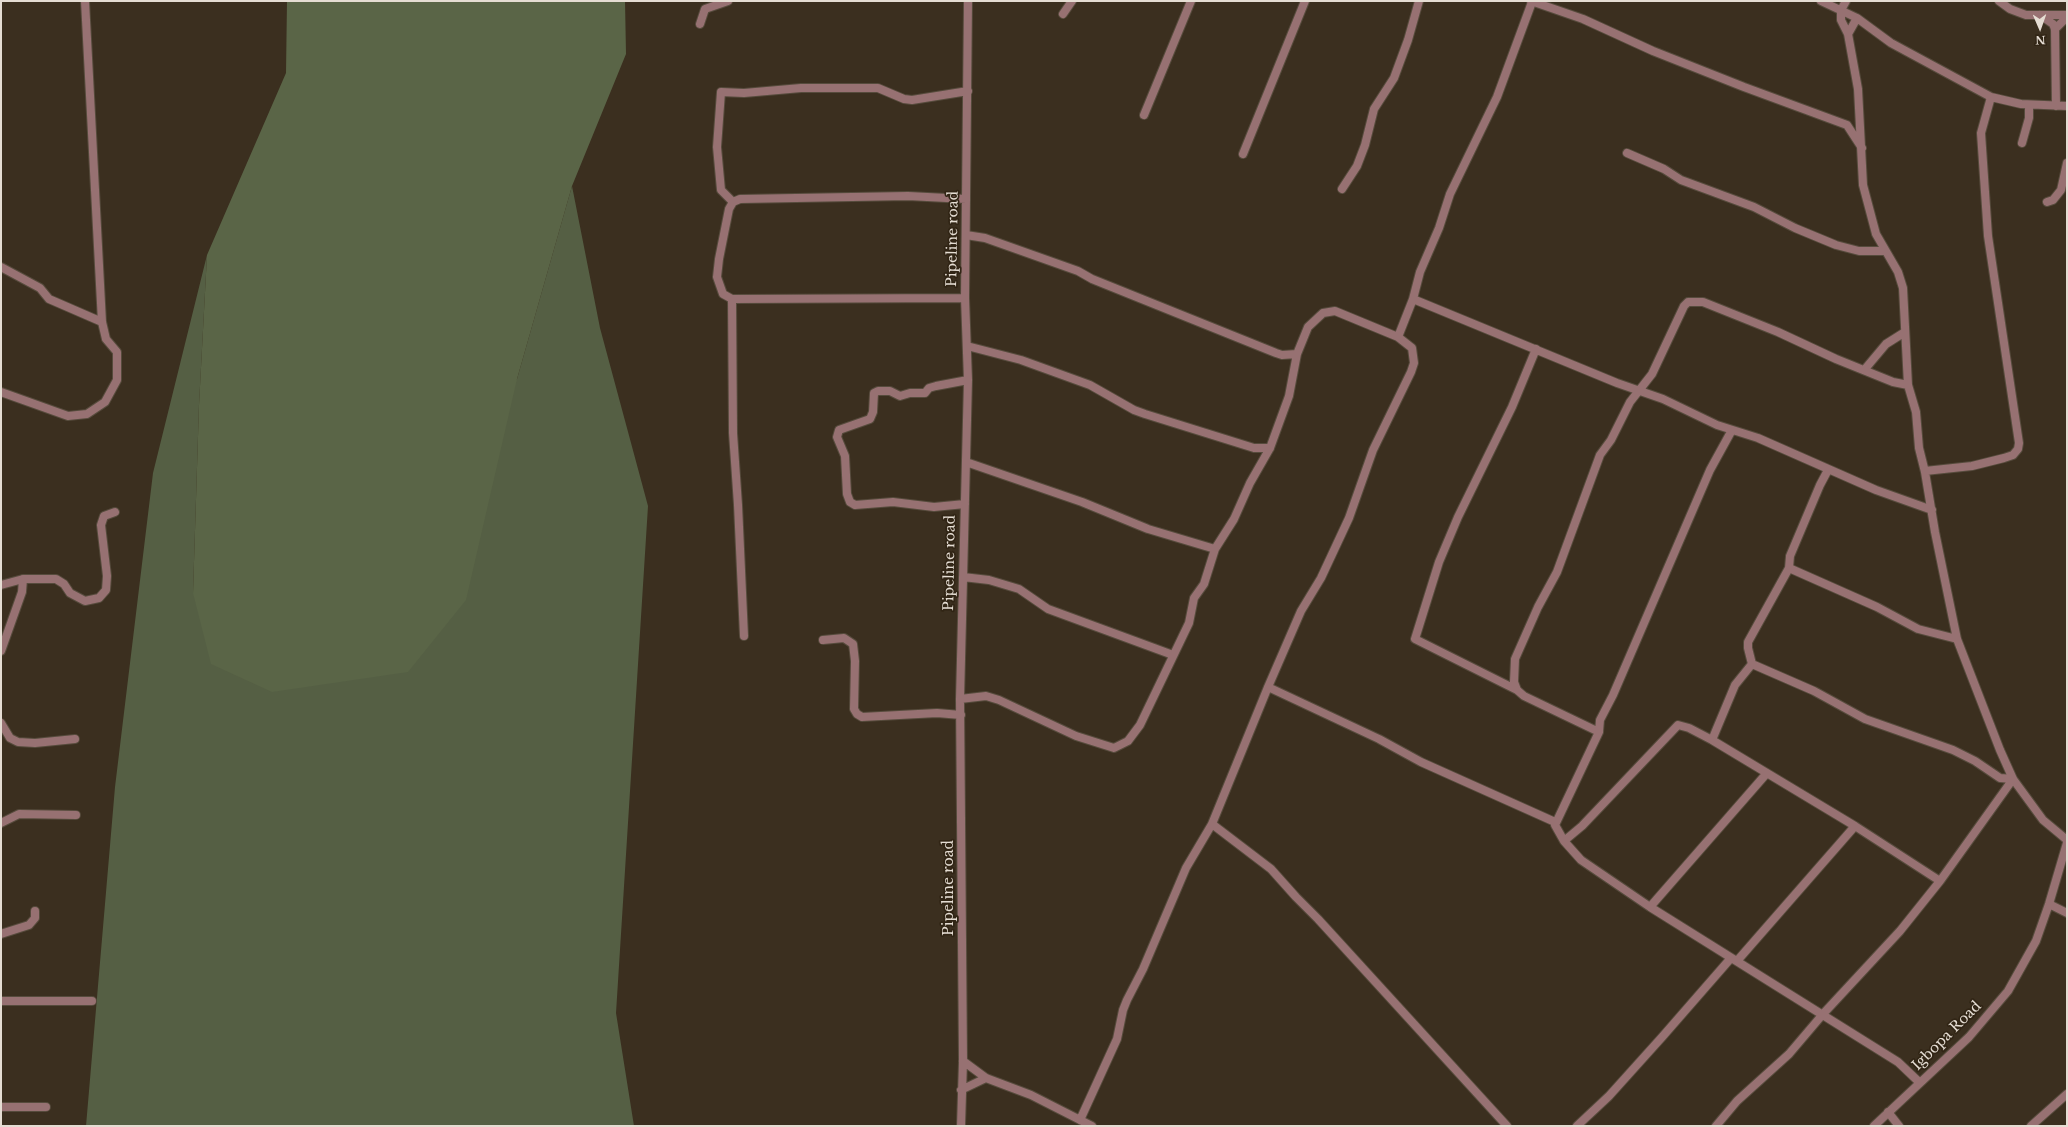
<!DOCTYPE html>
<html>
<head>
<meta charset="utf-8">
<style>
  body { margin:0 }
  #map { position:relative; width:2068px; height:1127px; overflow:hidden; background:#3b2f1f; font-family:"Libre Baskerville",serif }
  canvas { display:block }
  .frame { position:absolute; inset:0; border:2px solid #e5ddd3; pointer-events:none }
  .north { position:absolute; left:2020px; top:8px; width:40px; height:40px; -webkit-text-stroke:3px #312515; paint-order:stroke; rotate:178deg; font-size:11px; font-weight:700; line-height:16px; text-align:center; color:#e5ddd3 }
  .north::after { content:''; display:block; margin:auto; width:14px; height:18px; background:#e5ddd3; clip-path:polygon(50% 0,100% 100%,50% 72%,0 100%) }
</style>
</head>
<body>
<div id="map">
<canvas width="2068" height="1127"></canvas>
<div class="frame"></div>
<div class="north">N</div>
</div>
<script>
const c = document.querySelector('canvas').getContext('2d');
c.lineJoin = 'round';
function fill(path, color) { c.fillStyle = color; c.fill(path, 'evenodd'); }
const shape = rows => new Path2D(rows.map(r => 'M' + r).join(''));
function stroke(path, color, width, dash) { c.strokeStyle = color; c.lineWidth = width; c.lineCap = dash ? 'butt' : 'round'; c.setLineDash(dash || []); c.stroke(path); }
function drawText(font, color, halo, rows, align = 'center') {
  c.font = font + ' "Libre Baskerville",serif'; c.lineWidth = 3.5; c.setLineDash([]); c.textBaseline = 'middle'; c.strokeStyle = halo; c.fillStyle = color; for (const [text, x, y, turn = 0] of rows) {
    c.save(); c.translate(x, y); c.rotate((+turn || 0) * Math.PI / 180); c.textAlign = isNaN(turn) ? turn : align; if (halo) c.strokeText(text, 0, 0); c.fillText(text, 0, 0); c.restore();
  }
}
const green = shape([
  [572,186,600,328,648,506,616,1013,634,1126,86,1126,115,787,153,473,207,255,199,405,193,593,517,379]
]);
const forest = shape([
  [287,1,625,1,626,54,572,186,517,379,466,600,408,672,272,692,211,664,193,593,199,405,207,255,286,73]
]);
const minor = shape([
  [1531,1,1583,19,1653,51,1744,87,1847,125,1862,148],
  [1821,1,1857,18,1891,43,1991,97,2021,104,2067,106],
  [1846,1,1841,10,1841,20,1848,34,1858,89,1863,185,1876,234,1898,272,1903,288,1908,385,1916,412,1919,448,1925,472,1935,532,1957,639,2000,750,2013,779,2043,820,2067,840],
  [1999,1,2010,9,2026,15,2067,15],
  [1063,14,1072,1],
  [2040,15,2053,24,2055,29,2056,106],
  [700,24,705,9,728,1],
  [2055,29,2067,17],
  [1848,34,1857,18],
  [1144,115,1191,1],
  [2022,143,2029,118,2029,105],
  [1627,153,1664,169,1681,180,1754,207,1795,228,1836,245,1859,251,1885,251],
  [1243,154,1305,1],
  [1342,189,1357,166,1365,145,1374,109,1394,78,1408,40,1419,1],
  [733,202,721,190,717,147,721,92,744,93,801,88,878,88,904,99,912,100,968,91],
  [2047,202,2053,200,2061,190,2067,163],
  [966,235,985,238,1078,271,1092,279,1276,353,1282,355,1297,354],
  [1,267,40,288,49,299,102,322],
  [965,298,732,299,723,294,717,277,719,259,729,209,733,202,740,199,908,196,966,199],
  [732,299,733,433,738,505,744,636],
  [1413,299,1617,383,1663,399,1717,425,1758,438,1876,490,1932,510],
  [1398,337,1413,299,1420,272,1439,228,1450,194,1497,97,1532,2],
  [967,346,1021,360,1090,385,1134,410,1145,414,1254,448,1270,448],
  [1865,369,1886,344,1905,332],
  [1,392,68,416,87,414,105,402,117,380,117,352,106,339,102,322,85,1],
  [1732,430,1710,470,1613,695,1600,720,1599,732,1555,825,1564,841,1581,860,1650,907,1898,1062,1919,1082],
  [966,462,1082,502,1148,529,1215,549],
  [1828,470,1820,485,1790,556,1789,568,1748,642,1748,648,1752,664,1814,691,1865,719,1953,750,1975,761,2000,778,2013,779],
  [1925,471,1972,466,2004,458,2013,455,2018,449,2019,443,1988,236,1981,133,1991,97],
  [965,504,934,507,893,502,855,505,850,502,847,494,845,456,837,437,839,430,870,419,873,412,874,393,878,391,890,391,900,396,910,393,925,393,929,388,936,386,968,380],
  [1789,568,1877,607,1918,629,1957,639],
  [963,577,989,580,1019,589,1048,609,1173,655],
  [1,585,23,579,56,579,64,584,70,593,85,601,99,598,106,590,107,576,101,525,104,516,115,512],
  [823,640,844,638,853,644,855,661,854,709,857,714,862,717,937,713,961,715],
  [1,651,22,592,23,579],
  [1752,664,1735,685,1712,740,1855,826],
  [1268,687,1379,739,1421,762,1555,822],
  [1517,690,1415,639,1439,562,1458,517,1512,407,1536,349],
  [960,699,986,696,999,700,1076,736,1114,748,1128,741,1140,725,1189,623,1194,598,1204,584,1215,549,1234,519,1250,483,1270,448,1289,396,1297,354,1308,327,1323,313,1335,311,1398,337,1412,348,1414,363,1411,372,1373,450,1349,518,1321,578,1301,611,1268,687,1212,824,1186,868,1143,969,1127,1000,1123,1010,1117,1039,1080,1120],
  [1,723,10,738,18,742,35,743,75,739],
  [1599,732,1524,696,1517,690,1514,682,1515,659,1538,607,1557,572,1600,455,1611,440,1630,402,1652,374,1684,306,1688,302,1703,302,1778,332,1836,359,1893,382,1908,385],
  [1,823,19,814,76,815],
  [1212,824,1271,869,1296,897,1318,919,1507,1126],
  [1564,841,1582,826,1678,725,1689,728,1712,740],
  [2049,904,2067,913],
  [1650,907,1767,773],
  [1,934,29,925,35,918,35,911],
  [1737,961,1855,826,1940,881,2013,779],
  [1,1001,92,1001],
  [963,1061,986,1078,1031,1095,1092,1126],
  [961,1090,986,1078],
  [1,1107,46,1107],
  [1888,1112,1899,1126],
  [961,1126,963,1061,960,699,968,380,965,298,968,1],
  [1577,1126,1609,1096,1663,1036,1731,958],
  [1716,1126,1737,1101,1789,1054,1823,1014,1900,931,1940,881],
  [1874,1126,1969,1037,2008,991,2036,941,2049,904,2067,843],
  [2031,1126,2067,1094]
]);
const streetNames = [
  ["Pipeline road",953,239,-89],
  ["Pipeline road",950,563,-89],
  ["Pipeline road",949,888,-90],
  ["Igbopa Road",1947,1036,-45]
];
fill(green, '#555f44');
fill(forest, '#5a6547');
stroke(minor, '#564b3c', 10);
stroke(minor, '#977172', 8);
drawText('14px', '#e5ddd3', '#312515', streetNames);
</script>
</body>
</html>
